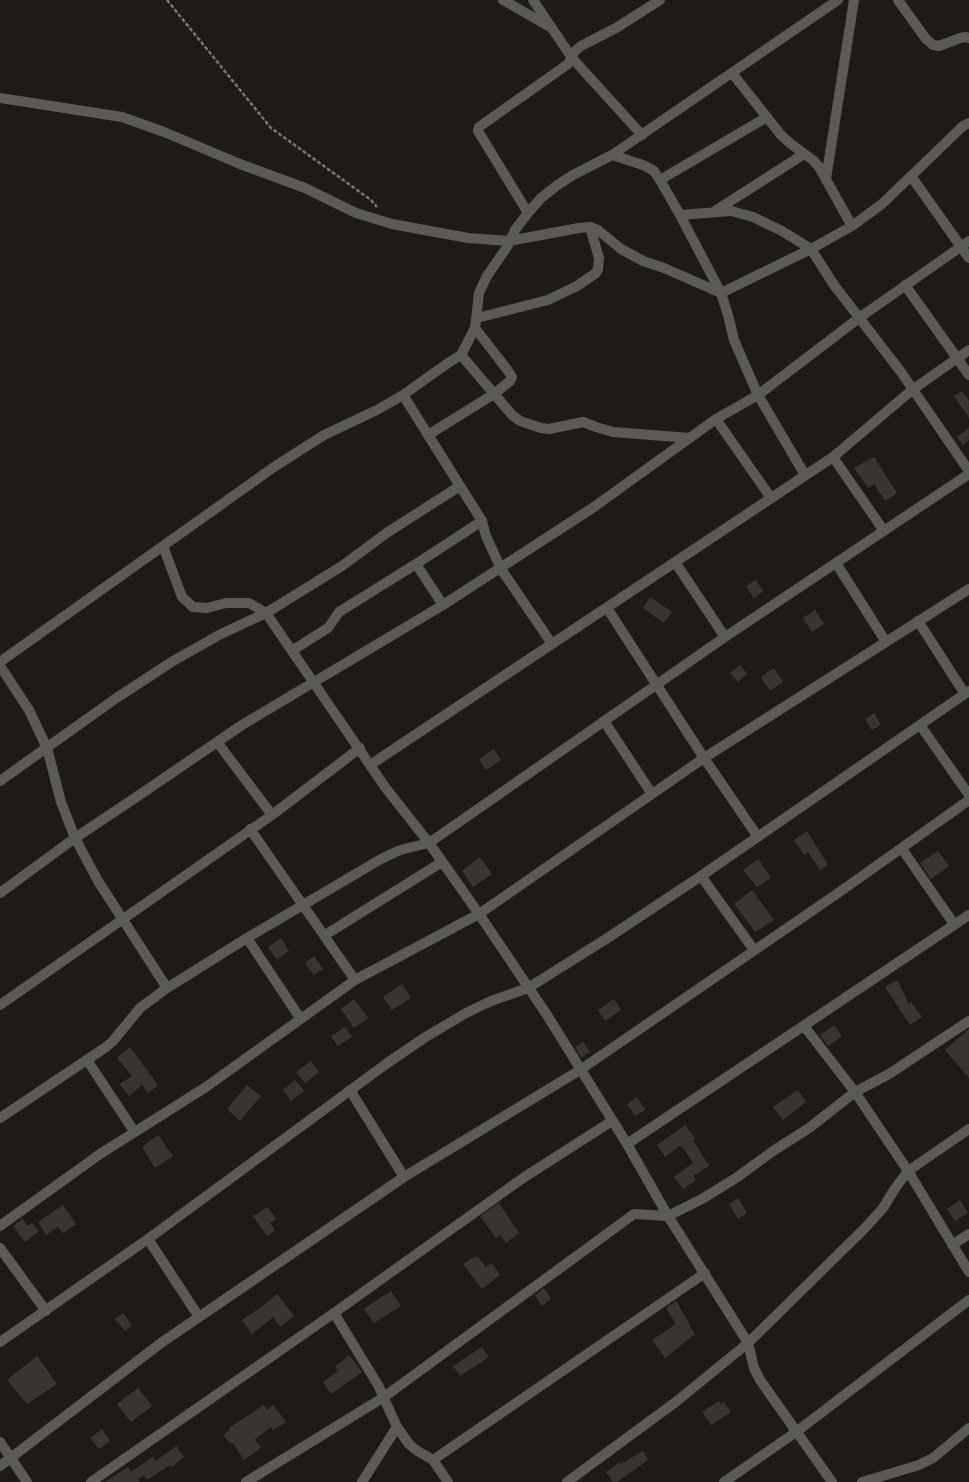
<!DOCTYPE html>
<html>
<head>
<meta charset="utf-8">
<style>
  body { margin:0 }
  canvas { display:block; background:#1f1a18 }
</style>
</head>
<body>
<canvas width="969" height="1482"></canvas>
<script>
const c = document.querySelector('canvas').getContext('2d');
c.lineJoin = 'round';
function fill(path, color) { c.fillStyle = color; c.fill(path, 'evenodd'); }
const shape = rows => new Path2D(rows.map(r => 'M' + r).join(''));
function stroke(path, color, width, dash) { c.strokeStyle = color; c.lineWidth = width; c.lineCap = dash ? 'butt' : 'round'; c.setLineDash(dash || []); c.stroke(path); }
const building = shape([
  [962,391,969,401,969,418,954,396],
  [969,428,969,440,963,445,957,437],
  [874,457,897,493,885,501,874,484,868,488,854,468],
  [756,580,763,591,754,598,746,586],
  [650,597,672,612,664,623,643,608],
  [815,610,824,624,812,632,803,618],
  [740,665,747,674,738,682,730,673],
  [774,668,783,682,770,691,761,677],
  [874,713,881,725,872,730,865,719],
  [494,749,501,760,486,770,479,759],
  [807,831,828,865,820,870,808,852,804,855,794,840],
  [938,851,949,866,931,879,920,863],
  [480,857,492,874,473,887,462,871],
  [758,859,771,878,757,887,743,870],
  [752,890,774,920,755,932,734,904],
  [281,938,289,951,277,960,268,947],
  [314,956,323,969,314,975,305,963],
  [897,980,909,1004,911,1002,922,1017,910,1025,885,987],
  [402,984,411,998,392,1010,383,997],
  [354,999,368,1018,354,1028,341,1009],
  [614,999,621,1010,605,1021,598,1010],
  [834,1025,842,1036,828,1046,820,1035],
  [345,1027,352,1037,338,1046,331,1036],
  [969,1029,969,1078,945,1050],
  [583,1042,590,1052,581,1058,575,1047],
  [130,1047,158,1085,148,1093,142,1085,129,1096,120,1084,132,1076,117,1058],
  [311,1061,319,1072,305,1083,296,1072],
  [295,1080,304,1091,291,1101,283,1090],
  [247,1085,261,1096,240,1121,227,1109],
  [798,1090,806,1102,783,1120,773,1107],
  [637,1097,645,1110,635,1116,627,1104],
  [685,1125,695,1138,693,1140,709,1166,693,1176,696,1180,683,1189,674,1177,693,1163,682,1146,681,1147,680,1146,665,1157,657,1145],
  [158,1135,173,1156,155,1168,142,1147],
  [738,1198,747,1213,738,1219,729,1204],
  [960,1200,968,1213,955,1221,947,1209],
  [499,1203,519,1233,506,1243,500,1235,496,1238,480,1216],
  [63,1205,76,1224,63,1233,58,1227,46,1235,38,1222],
  [268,1207,276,1219,270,1223,275,1230,267,1236,253,1216],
  [22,1219,28,1226,32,1223,39,1231,25,1242,13,1226],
  [474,1257,478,1257,486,1267,492,1263,500,1275,482,1289,463,1264],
  [544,1288,551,1299,542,1306,535,1295],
  [391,1291,401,1306,374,1323,364,1309],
  [277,1294,294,1316,280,1327,273,1317,252,1334,242,1320,264,1305],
  [676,1301,690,1325,689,1326,695,1334,665,1358,652,1340,676,1324,666,1308],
  [123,1313,132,1325,125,1331,115,1319],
  [482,1347,489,1357,460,1376,453,1366],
  [349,1355,362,1372,331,1394,323,1382,338,1371,335,1367],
  [37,1356,57,1384,27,1404,7,1380],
  [138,1388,152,1406,131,1422,117,1404],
  [719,1401,721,1405,724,1402,731,1412,711,1425,702,1412],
  [264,1405,267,1410,273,1405,286,1422,273,1430,271,1427,255,1439,261,1448,244,1460,233,1443,231,1444,223,1435,230,1430,229,1428],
  [102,1429,110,1441,99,1449,90,1438],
  [176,1446,184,1457,172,1467,170,1465,147,1480,144,1475,138,1479,140,1482,105,1482,128,1467,131,1472,153,1457,156,1461],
  [643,1451,648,1460,617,1482,613,1482,606,1472,620,1462,621,1464]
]);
const path = shape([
  [167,0,271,128,371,200,377,207]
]);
const street = shape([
  [503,0,550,27],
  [533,0,572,58,642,135],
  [898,0,926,39,933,45,939,46,960,38,966,37,969,38],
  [732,73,781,135,791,144,814,161,819,167,852,226],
  [0,98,122,117,164,132,240,164,305,188,356,213,392,224,468,238,509,241,579,228,590,227,598,230,621,249,643,261,664,268,721,293,811,249,852,226,882,204,963,126,969,123],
  [612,155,643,165,654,171,660,180,680,215,721,293,728,315,734,340,758,395,805,475],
  [911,176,969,258],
  [826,179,854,0],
  [660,180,767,117],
  [715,211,804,154],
  [528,213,478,131,479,127,568,64,575,51,581,46,616,28,660,0],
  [680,215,731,211,753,217,782,231,811,249,834,285,901,372,969,471],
  [905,285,969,375],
  [477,318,548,300,577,286,596,273,598,269,599,258,590,227],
  [461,355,512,415,520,421,541,428,549,429,583,422,596,427,613,432,690,438],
  [403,395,482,521,486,536,501,569,552,644],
  [716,419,771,498],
  [428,435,494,394,510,381,512,377,509,372,475,328],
  [833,457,884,531],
  [163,546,182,597,193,607,207,608,226,603,249,603,266,613,385,787,429,843,479,914,547,1015,627,1144,668,1216,748,1343,754,1368,760,1380,832,1482],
  [675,562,725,637],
  [836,563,886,642],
  [416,564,443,605],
  [607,608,704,758,758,837],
  [918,621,965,694],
  [293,650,328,628,339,612,416,564,482,521],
  [0,662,274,467,324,435,377,410,403,395,448,363,461,355,475,328,479,293,487,276,507,247,515,230,528,213,541,198,559,184,573,175,612,155,838,0],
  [0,666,29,710,47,748,61,802,75,838,98,881,167,988],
  [604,721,652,794],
  [920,725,969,795],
  [217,742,272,815],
  [370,765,833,457,912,390,969,350],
  [0,781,115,699,173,661,221,634,266,613,342,566,388,532,460,486],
  [250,829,355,980],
  [902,849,954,924],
  [701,876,754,950],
  [0,893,75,838,135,798,242,725,443,605,594,507,716,419,758,395,859,318,969,241],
  [325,935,442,862],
  [247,938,300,1018],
  [0,1005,272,815,360,748],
  [804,1026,855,1092,908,1171,969,1272],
  [87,1060,134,1131],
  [350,1090,404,1177],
  [0,1118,106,1047,113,1041,140,1008,167,988,247,938,381,859,400,850,429,843,725,637,969,474],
  [627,1144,969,915],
  [0,1226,100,1154,206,1087,355,980,479,914,704,758,969,589],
  [148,1239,199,1317],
  [952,1245,969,1234],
  [0,1248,46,1311],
  [334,1313,378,1385,397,1427,409,1444,416,1450,433,1460,448,1482],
  [0,1342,148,1239,386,1064,424,1038,466,1013,491,1001,528,988,606,939,701,876,969,691],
  [0,1442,27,1482],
  [433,1460,705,1273],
  [0,1466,161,1343,404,1177,580,1070,841,891,969,800],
  [91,1482,334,1313,523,1178,612,1121],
  [246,1482,384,1397,634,1214,668,1216,702,1199,736,1178,773,1151,809,1128,855,1092,889,1074,969,1021],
  [362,1482,397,1427],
  [567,1482,677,1401,748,1343,865,1228,883,1208,896,1187,908,1171,969,1129],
  [724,1482,796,1432,969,1300],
  [862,1482,919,1465,933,1458,969,1428]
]);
fill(building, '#393431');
stroke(path, '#797573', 2.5, [4, 2]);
stroke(street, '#5b5a57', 10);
</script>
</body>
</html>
